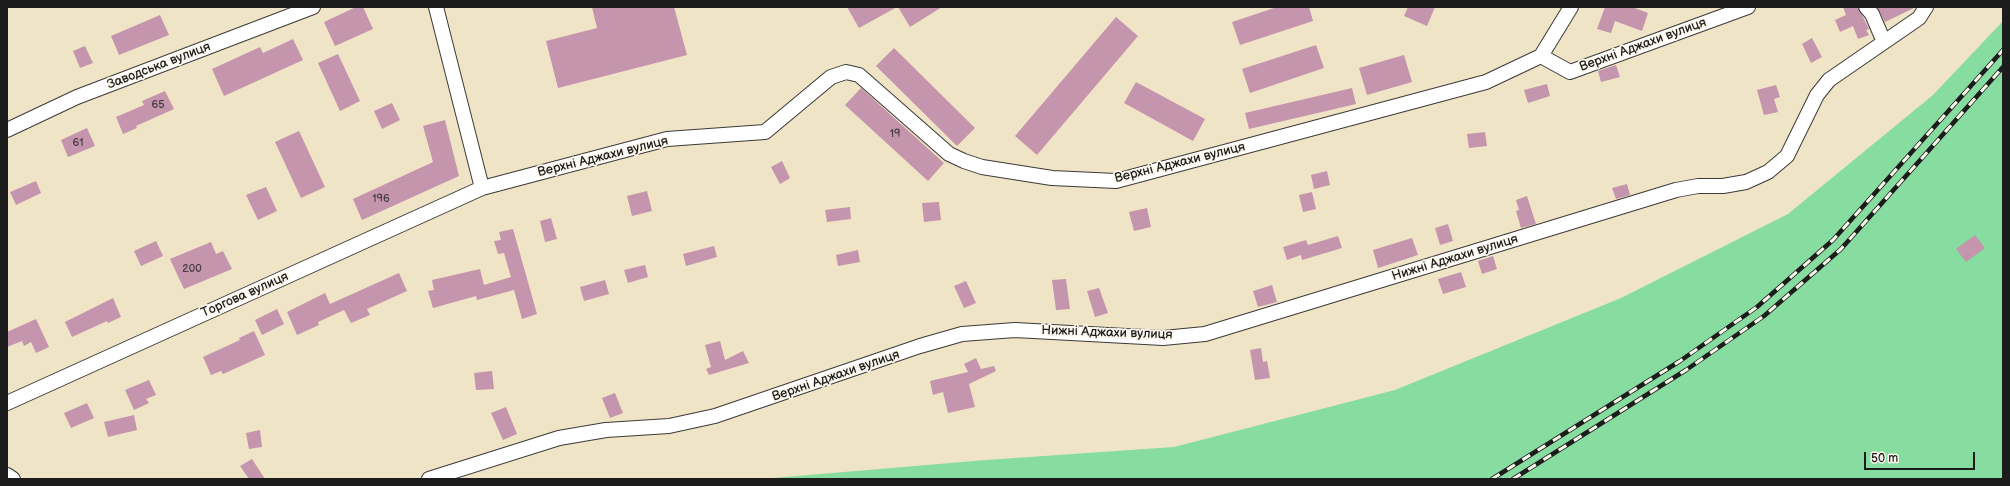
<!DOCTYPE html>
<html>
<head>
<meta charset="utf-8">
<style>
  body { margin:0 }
  #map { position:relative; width:2010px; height:486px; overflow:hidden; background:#f0e4c7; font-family:"Balsamiq Sans",sans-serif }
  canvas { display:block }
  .frame { position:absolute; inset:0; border:8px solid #1c1c1c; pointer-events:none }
  .scale { position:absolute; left:1864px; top:452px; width:111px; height:18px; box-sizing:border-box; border:2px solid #1c1c1c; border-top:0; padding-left:5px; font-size:12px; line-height:14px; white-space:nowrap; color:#1c1c1c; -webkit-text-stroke:3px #fbf7ec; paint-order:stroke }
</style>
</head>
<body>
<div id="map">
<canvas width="2010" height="486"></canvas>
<div class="frame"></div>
<div class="scale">50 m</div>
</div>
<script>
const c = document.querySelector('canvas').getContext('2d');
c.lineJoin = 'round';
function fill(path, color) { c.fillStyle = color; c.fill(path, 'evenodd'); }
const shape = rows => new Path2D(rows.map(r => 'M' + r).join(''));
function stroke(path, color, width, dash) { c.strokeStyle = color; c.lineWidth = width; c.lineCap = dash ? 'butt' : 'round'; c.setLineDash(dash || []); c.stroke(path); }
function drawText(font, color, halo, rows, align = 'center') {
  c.font = font + ' "Balsamiq Sans",sans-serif'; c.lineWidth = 3.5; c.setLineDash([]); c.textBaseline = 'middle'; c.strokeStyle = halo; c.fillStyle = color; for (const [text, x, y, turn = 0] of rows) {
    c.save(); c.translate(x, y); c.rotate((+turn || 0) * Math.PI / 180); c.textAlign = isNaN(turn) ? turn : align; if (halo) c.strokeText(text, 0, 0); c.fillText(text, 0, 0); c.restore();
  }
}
const green = shape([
  [2003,21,2003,479,761,479,986,460,1174,447,1395,390,1621,298,1788,214,1933,95]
]);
const building = shape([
  [356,7,363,7,373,29,335,46,324,22],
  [592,7,674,7,687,55,558,88,546,41,597,28],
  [847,7,897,7,859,28],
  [898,7,942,7,910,27],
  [1277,7,1309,7,1313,21,1240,45,1232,22],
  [1408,7,1435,7,1427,26,1404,16],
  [1605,7,1632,7,1648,13,1642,31,1615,21,1611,33,1597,29],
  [1843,7,1858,7,1869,29,1866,30,1869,35,1858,39,1853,26,1840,32,1835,20,1846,15],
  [1877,7,1916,7,1885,22],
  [160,15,169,35,119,55,111,36],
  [1116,17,1138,36,1037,155,1015,136],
  [1812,38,1822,57,1811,63,1802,44],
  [293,39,303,60,224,96,212,69,260,47,263,53],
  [1316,45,1324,68,1250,93,1242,69],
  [85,46,93,63,80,68,73,51],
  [894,48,975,128,957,146,876,66],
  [338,54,360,101,340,111,318,63],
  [1404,55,1412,82,1367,95,1359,68],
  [1616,65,1620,77,1601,82,1598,71],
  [1136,82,1205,119,1193,141,1124,103],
  [1547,84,1550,96,1528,103,1524,90],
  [1776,85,1780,97,1774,99,1778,112,1764,115,1757,90],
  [861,88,944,163,928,181,845,105],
  [1352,88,1356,104,1249,129,1245,113],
  [165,91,174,109,136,126,137,128,123,134,116,117,144,105,142,101],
  [392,103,400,120,382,129,374,111],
  [445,120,459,176,362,220,353,199,433,162,423,126],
  [87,128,95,146,68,157,61,140],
  [299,131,325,187,301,198,275,142],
  [1485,132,1487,146,1469,148,1467,134],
  [782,161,790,178,780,184,771,167],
  [1327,171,1330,185,1314,189,1311,175],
  [36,181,41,193,16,205,10,192],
  [1627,184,1630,195,1616,199,1612,188],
  [266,187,277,211,258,220,246,195],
  [647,191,652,211,632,216,627,196],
  [1312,192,1316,209,1303,212,1299,195],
  [1527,196,1536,224,1521,228,1516,211,1519,210,1516,200],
  [939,202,941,220,924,222,922,203],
  [850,207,851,219,827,222,825,210],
  [1147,208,1151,227,1134,231,1129,212],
  [551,218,557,239,545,242,540,221],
  [1448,224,1453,241,1440,245,1435,228],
  [513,229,537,314,522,319,514,290,477,300,476,296,433,308,428,291,434,290,432,280,480,269,484,285,511,277,504,253,498,254,494,241,501,240,499,232],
  [1975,235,1985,248,1966,262,1956,249],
  [1338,236,1342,248,1302,260,1301,255,1287,260,1283,247,1306,240,1308,245],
  [1412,238,1418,255,1378,268,1373,250],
  [156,241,163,256,141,266,134,251],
  [211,242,216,254,223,251,232,269,184,289,170,259],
  [714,246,717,257,686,266,683,254],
  [858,250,860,262,838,266,836,255],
  [1493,256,1497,269,1482,274,1478,261],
  [645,265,648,277,628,283,624,270],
  [1461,272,1466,287,1443,294,1438,279],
  [399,273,407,291,367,309,370,315,351,323,344,310,318,322,319,325,297,335,287,312,325,293,330,304],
  [1066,279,1070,309,1056,310,1052,280],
  [605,280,609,294,584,301,580,287],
  [966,281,976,303,964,308,954,286],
  [1272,285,1277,302,1258,307,1253,291],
  [1099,288,1108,313,1095,317,1087,291],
  [113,298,121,317,108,323,107,321,72,337,65,322],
  [277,309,284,324,262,335,255,320],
  [36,319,49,347,36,353,31,342,24,346,22,341,7,347,7,332],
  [254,331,265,355,223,374,221,371,211,375,203,357,240,340,239,338],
  [720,341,725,360,743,351,749,363,709,375,706,369,711,367,705,345],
  [1261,348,1263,362,1267,361,1270,378,1255,380,1250,350],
  [976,358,981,369,994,366,996,371,969,384,975,407,948,413,943,392,933,395,930,381,968,372,964,364],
  [492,371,494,389,476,390,474,373],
  [149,380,156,395,146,399,149,403,134,410,125,390],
  [615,393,623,413,610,418,602,398],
  [87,403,94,418,71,428,64,413],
  [506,407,517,434,503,440,491,413],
  [134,415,137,430,108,437,104,422],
  [260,430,262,447,249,449,246,433],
  [252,459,265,479,249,479,240,466]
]);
const minor = shape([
  [436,7,482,188],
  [1866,7,1872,14,1884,42],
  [1541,56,1570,72,1748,7],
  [7,130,77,97,313,7],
  [7,403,482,188,667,139,765,132,831,77,846,72,859,75,949,154,964,161,982,167,1052,178,1116,181,1486,82,1541,56,1571,7],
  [7,475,13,479],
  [429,479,559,438,606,430,669,426,715,416,920,346,962,334,1015,330,1163,338,1205,334,1676,190,1698,186,1723,186,1746,182,1768,172,1787,156,1817,95,1829,80,1919,18,1926,7]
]);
const rail = shape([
  [1492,479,1680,361,1757,307,1833,240,2003,50],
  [1513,479,1686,370,1764,316,1841,249,2003,67]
]);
const numberNames = [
  ["65",158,105],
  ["19",895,134],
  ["61",78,143],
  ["196",381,199],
  ["200",192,269]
];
const streetNames = [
  ["Верхні Аджахи вулиця",1643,45,-20],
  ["Заводська вулиця",159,66,-21],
  ["Верхні Аджахи вулиця",603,157,-14],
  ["Верхні Аджахи вулиця",1180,163,-14],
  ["Нижні Аджахи вулиця",1455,258,-17],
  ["Торгова вулиця",245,295,-24],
  ["Нижні Аджахи вулиця",1107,333,2],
  ["Верхні Аджахи вулиця",836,376,-19]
];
fill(green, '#87dc9f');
fill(building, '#c594ad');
stroke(minor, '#3c3a36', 16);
stroke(minor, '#fff', 14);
stroke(rail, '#1c1c1c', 4.5);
stroke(rail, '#fbf7ec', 3, [9]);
drawText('11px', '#463a40', null, numberNames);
drawText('13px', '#1c1c1c', '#fbf7ec', streetNames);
</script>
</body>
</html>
